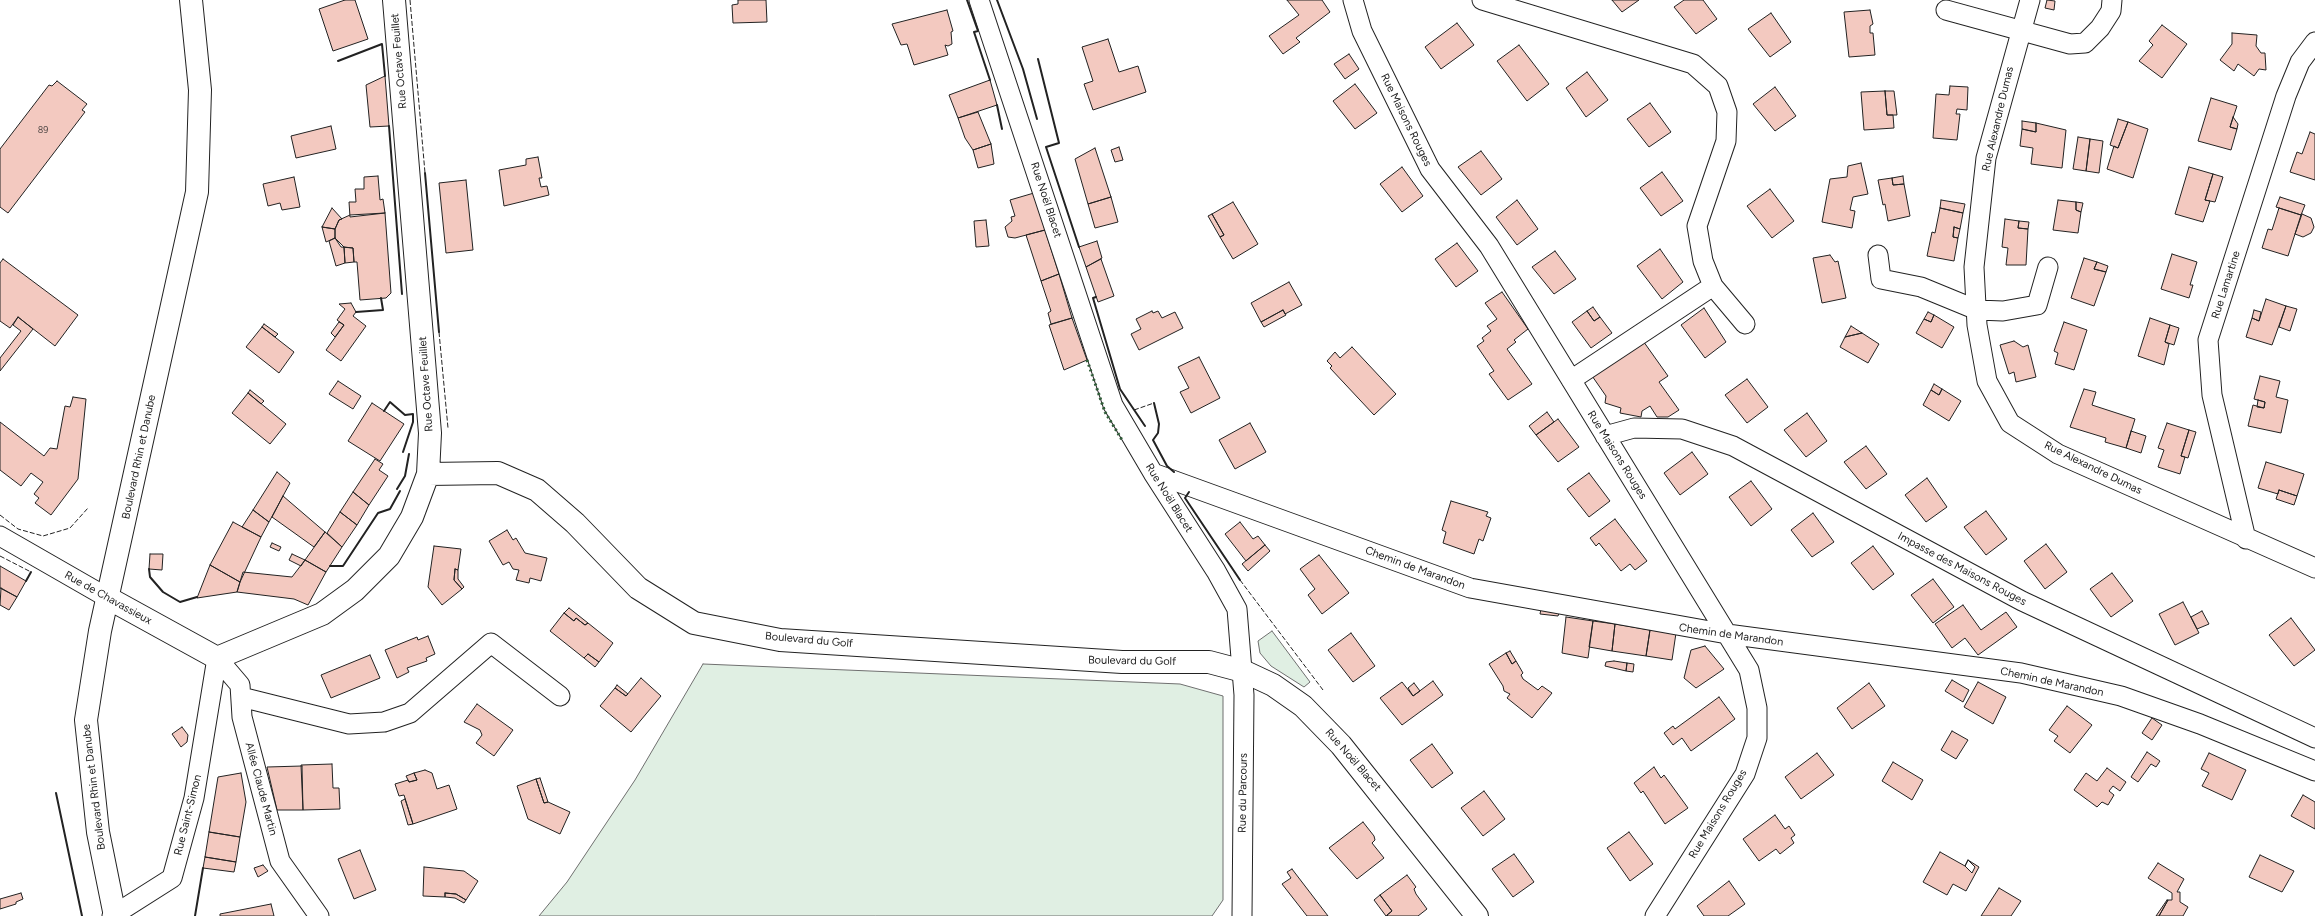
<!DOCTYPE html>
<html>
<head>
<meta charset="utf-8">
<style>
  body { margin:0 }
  canvas { display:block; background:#fff }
</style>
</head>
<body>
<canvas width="2315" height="916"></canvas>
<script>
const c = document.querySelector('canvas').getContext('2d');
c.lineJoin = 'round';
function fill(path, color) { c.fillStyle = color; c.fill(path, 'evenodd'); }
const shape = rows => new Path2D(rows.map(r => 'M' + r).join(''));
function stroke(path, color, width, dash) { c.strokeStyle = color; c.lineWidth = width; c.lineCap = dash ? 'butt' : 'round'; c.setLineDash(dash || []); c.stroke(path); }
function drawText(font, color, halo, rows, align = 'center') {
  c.font = font + ' Figtree,sans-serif'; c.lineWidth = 3; c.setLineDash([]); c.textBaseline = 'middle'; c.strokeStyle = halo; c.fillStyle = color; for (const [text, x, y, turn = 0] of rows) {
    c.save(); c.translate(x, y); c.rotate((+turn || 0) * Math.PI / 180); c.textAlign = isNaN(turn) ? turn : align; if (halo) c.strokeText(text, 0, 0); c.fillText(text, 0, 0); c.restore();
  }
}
const green = shape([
  [1272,631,1310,682,1304,687,1271,666,1260,653,1258,641,1272,631],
  [703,664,1180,684,1223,696,1223,900,1212,916,539,916,567,882,635,780,703,664]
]);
const building = shape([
  [345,0,355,0,368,39,333,51,319,9,345,0],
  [738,0,766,0,767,22,733,23,732,5,738,4,738,0],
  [1287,0,1322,0,1330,12,1296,38,1300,42,1283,54,1269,36,1299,15,1287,0],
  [1612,0,1639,0,1622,12,1612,0],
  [1684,0,1703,0,1717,19,1696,34,1674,7,1684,0],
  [2047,0,2055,1,2054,10,2045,8,2047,0],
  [947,10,953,31,951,32,952,44,948,46,945,45,948,55,914,65,907,44,901,45,892,24,947,10],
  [1870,10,1873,24,1870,26,1870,33,1873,33,1875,55,1849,57,1844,12,1870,10],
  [1771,13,1791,42,1770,57,1748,29,1771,13],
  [1457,23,1474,45,1441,69,1425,47,1457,23],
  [2162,25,2187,44,2162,78,2139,61,2153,45,2149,41,2162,25],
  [2232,33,2257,35,2256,46,2261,53,2265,53,2266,70,2259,69,2254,76,2238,64,2234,71,2220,60,2232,44,2232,33],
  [1108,39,1119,72,1138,66,1146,92,1093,110,1084,84,1093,81,1082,47,1108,39],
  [1519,45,1549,84,1527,101,1497,61,1519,45],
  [1349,54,1359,69,1345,79,1334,64,1349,54],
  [1587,72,1608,100,1586,117,1566,88,1587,72],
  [385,76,389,126,370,127,366,85,385,76],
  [990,80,997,105,958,118,949,95,990,80],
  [57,81,87,104,82,110,85,112,8,213,0,207,0,149,49,85,52,86,57,81],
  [1355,84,1377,113,1355,129,1333,101,1355,84],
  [1950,86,1968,87,1967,110,1957,109,1956,114,1960,114,1957,140,1933,138,1936,94,1949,95,1950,86],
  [1775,87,1796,116,1775,131,1753,104,1775,87],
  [1885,91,1894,91,1897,115,1887,115,1885,91],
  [1885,91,1887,115,1893,115,1894,128,1864,130,1861,92,1885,91],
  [2211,98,2237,106,2230,127,2237,129,2231,150,2198,141,2211,98],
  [1650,103,1671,132,1649,147,1627,119,1650,103],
  [978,112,991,144,973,150,965,138,958,118,978,112],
  [2233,117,2238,124,2237,129,2230,127,2233,117],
  [2118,119,2128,122,2118,148,2110,145,2118,119],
  [2022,121,2036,123,2036,132,2022,129,2022,121],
  [2128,122,2148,129,2133,178,2107,169,2114,146,2118,148,2128,122],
  [2036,123,2066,130,2062,168,2031,164,2033,148,2020,146,2022,129,2036,132,2036,123],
  [331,126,336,149,296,158,291,136,331,126],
  [2310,132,2315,134,2315,180,2290,172,2297,152,2302,154,2310,132],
  [2078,137,2090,139,2086,171,2073,169,2078,137],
  [2090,139,2103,141,2099,173,2086,171,2090,139],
  [991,144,994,164,978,168,973,150,991,144],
  [1119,147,1123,160,1115,162,1111,150,1119,147],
  [1095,148,1111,197,1088,204,1075,159,1095,148],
  [1481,151,1502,179,1481,195,1458,167,1481,151],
  [538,157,542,178,539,178,541,187,547,186,549,195,504,206,499,170,526,165,526,159,538,157],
  [1861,163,1868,194,1853,197,1850,210,1855,211,1852,228,1822,222,1830,179,1847,177,1848,166,1861,163],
  [1402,167,1423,196,1402,212,1380,184,1402,167],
  [2189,167,2213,174,2205,200,2210,201,2203,222,2175,214,2189,167],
  [1662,172,1683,201,1661,216,1640,188,1662,172],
  [2213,174,2223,177,2215,202,2205,200,2213,174],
  [378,176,380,200,383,199,385,213,350,217,349,202,356,202,355,189,364,189,364,177,378,176],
  [1903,176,1904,184,1893,185,1892,178,1903,176],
  [294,177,300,207,282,210,280,203,268,206,263,184,294,177],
  [1892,178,1893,185,1904,184,1910,216,1888,221,1885,204,1883,205,1878,180,1892,178],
  [466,180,473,250,446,253,439,183,466,180],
  [1770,189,1794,221,1772,238,1747,206,1770,189],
  [1034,193,1045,230,1015,238,1008,237,1005,227,1012,221,1011,217,1015,216,1010,200,1034,193],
  [1111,197,1118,222,1095,228,1088,204,1111,197],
  [2280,197,2305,205,2301,215,2276,207,2280,197],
  [1517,200,1538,229,1517,245,1496,217,1517,200],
  [1941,200,1965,204,1963,213,1940,208,1941,200],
  [2058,200,2076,202,2076,210,2081,212,2078,233,2053,230,2058,200],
  [1233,202,1258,244,1233,259,1220,237,1224,235,1212,214,1233,202],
  [2076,202,2083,203,2081,212,2076,210,2076,202],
  [332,208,342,219,339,220,335,229,322,227,332,208],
  [1940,208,1963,213,1960,229,1954,227,1953,237,1958,238,1954,261,1927,256,1932,232,1935,233,1940,208],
  [2279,208,2301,215,2288,256,2262,248,2268,229,2272,230,2279,208],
  [385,213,391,293,386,298,360,300,357,262,354,262,353,248,341,247,335,238,335,229,339,220,350,215,385,213],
  [1212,214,1224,235,1220,237,1208,216,1212,214],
  [2302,214,2311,218,2314,227,2311,233,2303,237,2295,234,2302,214],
  [2005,219,2019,221,2018,228,2028,229,2026,265,2006,265,2008,248,2002,247,2005,219],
  [986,220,989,246,976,247,974,221,986,220],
  [2019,221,2029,222,2028,229,2018,228,2019,221],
  [322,227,335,229,335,238,326,242,322,227],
  [1954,227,1960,229,1958,238,1953,237,1954,227],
  [1045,230,1059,274,1041,281,1026,235,1045,230],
  [335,238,344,247,345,263,336,266,329,241,335,238],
  [1097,241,1102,258,1086,267,1079,247,1097,241],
  [1457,243,1478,271,1456,287,1435,259,1457,243],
  [344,247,353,248,354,262,345,263,344,247],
  [1660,249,1683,282,1662,299,1637,266,1660,249],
  [1555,251,1576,279,1554,294,1532,267,1555,251],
  [2172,254,2197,262,2190,285,2193,285,2189,298,2161,289,2172,254],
  [1830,255,1835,262,1838,261,1846,298,1822,303,1813,258,1830,255],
  [2084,258,2097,262,2094,269,2106,272,2094,306,2071,298,2084,258],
  [3,259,78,315,55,346,18,317,10,328,0,321,0,263,3,259],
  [1101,259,1114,296,1098,302,1086,267,1101,259],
  [2097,262,2108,266,2106,272,2094,269,2097,262],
  [1059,274,1072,318,1051,324,1048,313,1051,311,1041,281,1059,274],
  [1289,282,1302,305,1285,314,1283,310,1261,322,1251,303,1289,282],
  [1502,292,1528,329,1514,340,1516,342,1507,349,1532,384,1508,400,1489,374,1494,371,1477,346,1484,341,1482,338,1491,331,1487,326,1497,319,1485,303,1502,292],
  [2266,299,2286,306,2272,345,2246,337,2252,318,2259,321,2266,299],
  [351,303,356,312,353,316,366,326,341,361,326,350,344,325,337,320,345,309,339,304,351,303],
  [2286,306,2297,309,2290,331,2279,327,2286,306],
  [1593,307,1600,317,1594,321,1587,311,1593,307],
  [1704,308,1726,342,1705,358,1681,325,1704,308],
  [1283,310,1286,315,1264,327,1261,322,1283,310],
  [2254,310,2261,312,2259,321,2252,318,2254,310],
  [1152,311,1153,313,1158,311,1162,318,1175,312,1183,328,1139,350,1131,334,1141,329,1136,319,1152,311],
  [1587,311,1594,321,1600,317,1612,333,1591,348,1572,322,1587,311],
  [1928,312,1934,315,1931,322,1924,319,1928,312],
  [1934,315,1954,327,1942,348,1916,333,1924,319,1931,322,1934,315],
  [18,317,33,329,0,371,0,358,21,331,13,325,18,317],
  [1072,318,1087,360,1064,370,1049,325,1072,318],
  [2150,318,2170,325,2165,342,2169,344,2164,365,2138,356,2150,318],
  [339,322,344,325,335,337,331,333,339,322],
  [2064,322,2087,330,2074,370,2055,364,2058,353,2054,351,2064,322],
  [264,324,278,334,275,337,262,327,264,324],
  [2170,325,2179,328,2174,345,2165,342,2170,325],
  [1851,326,1862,333,1845,337,1851,326],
  [262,327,294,352,279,373,246,347,262,327],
  [1862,333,1879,344,1868,363,1840,347,1845,337,1862,333],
  [1641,338,1668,376,1659,382,1679,410,1668,417,1657,417,1650,406,1642,411,1641,417,1620,413,1621,408,1605,403,1606,396,1590,373,1641,338],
  [2014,341,2023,347,2028,345,2036,377,2016,382,2014,372,2009,374,2000,345,2014,341],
  [1352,347,1396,394,1374,415,1330,368,1332,366,1327,361,1335,352,1340,358,1352,347],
  [1199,357,1220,398,1191,413,1180,392,1189,388,1178,367,1199,357],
  [2260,376,2280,381,2276,397,2288,400,2281,433,2248,426,2253,405,2264,408,2265,402,2254,399,2260,376],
  [1747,379,1768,407,1747,423,1725,395,1747,379],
  [338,381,361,396,353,409,329,394,338,381],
  [1934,384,1942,389,1939,395,1931,390,1934,384],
  [1942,389,1961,401,1949,421,1923,405,1931,390,1939,395,1942,389],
  [2084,389,2096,392,2092,405,2135,419,2126,448,2105,442,2106,438,2070,427,2084,389],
  [250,390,264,401,261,404,248,393,250,390],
  [248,393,286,424,270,444,232,413,248,393],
  [73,397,86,399,78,479,51,515,35,503,39,498,34,494,43,482,31,473,21,486,0,470,0,422,44,456,50,448,57,449,65,406,70,407,73,397],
  [2258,400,2265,402,2264,408,2257,407,2258,400],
  [372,403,404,424,380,461,348,441,372,403],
  [1547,412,1554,422,1536,435,1529,426,1547,412],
  [1807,413,1827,441,1806,457,1784,430,1807,413],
  [1558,419,1579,447,1558,462,1536,435,1558,419],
  [1250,423,1266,452,1235,469,1219,440,1250,423],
  [2167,423,2189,430,2181,456,2185,457,2180,474,2158,467,2164,450,2158,448,2167,423],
  [2189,430,2196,432,2188,458,2181,456,2189,430],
  [2131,431,2146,436,2141,453,2126,448,2131,431],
  [1866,446,1887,474,1866,489,1844,462,1866,446],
  [1692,452,1708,474,1680,495,1664,473,1692,452],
  [375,459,383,464,379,470,388,476,369,505,353,492,375,459],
  [2266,462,2304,474,2297,496,2279,490,2278,494,2258,488,2266,462],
  [277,472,290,483,269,522,253,510,277,472],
  [1589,473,1610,501,1589,517,1567,489,1589,473],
  [1927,478,1947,507,1926,522,1905,495,1927,478],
  [1751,481,1772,509,1751,526,1729,497,1751,481],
  [2279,490,2297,496,2294,505,2276,499,2279,490],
  [353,492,369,505,357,525,340,512,353,492],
  [283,496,325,532,314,547,272,517,283,496],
  [1451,501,1488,512,1486,516,1491,518,1483,541,1479,539,1474,554,1443,543,1446,532,1442,530,1451,501],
  [253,510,269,522,261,537,242,527,253,510],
  [1986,511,2007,539,1986,555,1964,527,1986,511],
  [340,512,357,525,342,547,327,533,340,512],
  [1813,513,1834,542,1812,557,1791,530,1813,513],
  [1615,519,1647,561,1635,570,1630,564,1621,571,1599,543,1596,546,1590,538,1615,519],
  [233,522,261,537,240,582,210,565,233,522],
  [1240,522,1253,539,1258,536,1265,545,1246,561,1225,534,1240,522],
  [507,530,513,540,516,538,525,553,547,558,541,581,530,578,529,583,516,580,519,570,513,569,509,562,503,565,489,541,507,530],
  [325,532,342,547,326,572,305,560,325,532],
  [272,543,281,547,279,551,270,547,272,543],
  [2046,544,2067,572,2045,589,2024,561,2046,544],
  [1265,545,1270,551,1248,571,1242,564,1265,545],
  [434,546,461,549,458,570,455,569,454,580,462,589,442,605,428,587,434,546],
  [1873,546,1894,574,1873,590,1851,563,1873,546],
  [150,554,163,554,162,570,149,569,150,554],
  [292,554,305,560,301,566,289,560,292,554],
  [1319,555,1349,593,1322,614,1308,595,1315,589,1300,569,1319,555],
  [305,560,326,572,308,605,294,599,237,592,243,572,292,577,305,560],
  [210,565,240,582,237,592,197,598,210,565],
  [0,566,26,581,17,597,0,588,0,566],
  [455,569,458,570,458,579,464,587,462,589,454,580,455,569],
  [2112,573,2133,601,2111,617,2090,589,2112,573],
  [1933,579,1954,607,1933,623,1911,595,1933,579],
  [1,588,17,597,9,610,0,605,1,588],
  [2183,602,2199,633,2175,645,2159,614,2183,602],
  [1542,604,1561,608,1558,616,1540,614,1542,604],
  [1963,605,1981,630,2006,612,2017,627,1978,655,1965,638,1952,648,1935,624,1963,605],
  [569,608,588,623,585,625,576,618,574,621,564,613,569,608],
  [2202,611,2209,624,2197,629,2191,617,2202,611],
  [564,613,574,621,576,618,585,625,588,623,613,643,599,662,588,654,584,658,550,631,564,613],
  [1566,617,1593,621,1588,658,1562,653,1566,617],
  [2291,618,2315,650,2294,666,2269,635,2291,618],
  [1593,621,1615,624,1612,651,1589,647,1593,621],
  [1615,624,1650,630,1646,656,1612,651,1615,624],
  [1650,630,1676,633,1672,660,1646,656,1650,630],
  [1351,633,1375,666,1353,682,1328,650,1351,633],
  [428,636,435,654,426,658,427,661,407,668,409,672,397,678,385,650,417,637,418,640,428,636],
  [1705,646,1724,669,1696,688,1684,678,1691,650,1705,646],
  [1510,651,1516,661,1512,664,1506,653,1510,651],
  [1506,653,1512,664,1516,661,1523,673,1521,675,1523,679,1538,690,1542,686,1552,693,1532,718,1507,698,1510,694,1504,691,1503,686,1489,664,1506,653],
  [588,654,599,662,595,667,584,658,588,654],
  [370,655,380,678,331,698,321,675,370,655],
  [1614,661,1627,663,1626,671,1605,666,1606,662,1614,661],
  [1627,663,1634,664,1633,672,1626,671,1627,663],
  [641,678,661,696,631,732,600,706,615,688,626,696,641,678],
  [1952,680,1969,690,1963,702,1945,691,1952,680],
  [1433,681,1443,695,1402,725,1380,698,1402,682,1413,696,1433,681],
  [1978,682,2006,697,1993,724,1964,707,1978,682],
  [1414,683,1420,691,1413,696,1408,688,1414,683],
  [1869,683,1885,706,1852,729,1837,708,1869,683],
  [617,685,628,694,626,696,615,688,617,685],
  [1719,697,1735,719,1691,751,1682,738,1673,745,1664,733,1673,726,1675,729,1719,697],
  [477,704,513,730,494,756,476,743,482,735,480,730,464,722,477,704],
  [2067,706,2092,725,2070,753,2054,741,2058,736,2049,730,2067,706],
  [2152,718,2162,725,2152,740,2142,733,2152,718],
  [182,727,188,735,187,742,181,747,172,734,182,727],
  [1952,731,1968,740,1956,759,1941,750,1952,731],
  [1432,744,1453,773,1432,788,1410,760,1432,744],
  [2147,752,2160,761,2156,767,2151,764,2138,782,2131,777,2147,752],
  [1817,753,1834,775,1801,799,1785,777,1817,753],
  [2209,753,2246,770,2232,800,2202,786,2209,773,2201,769,2209,753],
  [1893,762,1923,780,1912,800,1882,781,1893,762],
  [332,764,333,788,339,788,340,809,303,810,301,765,332,764],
  [302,766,303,810,277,810,267,767,302,766],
  [1654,767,1661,778,1664,775,1688,808,1665,824,1643,791,1641,793,1634,783,1654,767],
  [2107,768,2126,782,2120,791,2113,786,2109,791,2114,795,2108,805,2102,802,2097,807,2074,790,2086,773,2097,781,2107,768],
  [425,770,432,773,437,789,449,785,457,809,413,824,404,795,399,796,395,784,408,780,409,782,417,780,414,773,425,770],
  [241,773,246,802,240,837,209,832,218,777,241,773],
  [414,773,417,780,409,782,406,776,414,773],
  [540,778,548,802,544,803,536,779,540,778],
  [536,779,544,803,548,802,570,812,560,834,528,819,517,786,536,779],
  [1484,791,1505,819,1483,836,1461,808,1484,791],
  [2303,795,2315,802,2315,829,2291,816,2303,795],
  [405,799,413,824,408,825,401,801,405,799],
  [1775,815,1785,829,1789,826,1795,835,1791,838,1794,843,1780,854,1776,849,1759,861,1743,839,1775,815],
  [1363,822,1374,836,1375,840,1372,843,1384,858,1357,879,1329,848,1363,822],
  [209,832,240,837,236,862,205,857,209,832],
  [1629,832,1653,864,1630,881,1607,848,1629,832],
  [360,850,376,890,354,899,338,859,360,850],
  [1940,852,1965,866,1968,860,1979,867,1966,891,1953,884,1947,895,1923,882,1940,852],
  [1514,854,1534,882,1513,897,1492,869,1514,854],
  [2260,855,2294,871,2282,892,2249,877,2260,855],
  [205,857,236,862,234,872,203,868,205,857],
  [1968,860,1975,867,1972,873,1965,866,1968,860],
  [2158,863,2184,879,2177,892,2180,892,2180,902,2188,907,2183,916,2159,916,2168,900,2172,900,2172,893,2148,878,2158,863],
  [263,865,268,871,258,877,254,868,263,865],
  [424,867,464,871,478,881,466,900,456,894,445,893,445,897,423,896,424,867],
  [1292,869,1328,916,1307,916,1282,884,1291,878,1287,872,1292,869],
  [1407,875,1416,887,1414,889,1416,894,1427,909,1418,916,1388,916,1387,915,1392,911,1380,895,1407,875],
  [1729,881,1745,904,1728,916,1704,916,1697,906,1729,881],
  [1999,888,2021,901,2011,916,1981,916,1999,888],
  [21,893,23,899,16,902,16,904,0,909,0,899,21,893],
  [445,893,456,894,466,900,464,903,455,898,445,897,445,893],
  [1380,895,1392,911,1386,916,1374,900,1380,895],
  [2167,900,2168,900,2159,916,2156,916,2167,900],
  [271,904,274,916,220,916,220,914,271,904]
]);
const street = shape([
  [979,0,1113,405,1153,473,1216,571,1237,609,1244,695,1242,916],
  [1353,0,1362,31,1430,169,1489,246,1749,670,1757,708,1757,738,1745,774,1655,916],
  [1482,0,1693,64,1718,86,1727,112,1726,141,1697,226,1703,261,1713,286,1745,324],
  [2030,0,1986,158,1974,267,1977,325,1987,381,2010,423,2058,454,2315,568],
  [1946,10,2070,44,2085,43,2100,28,2111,11,2112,0],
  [1878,255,1881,279,1921,287,1977,310,2003,311,2037,305,2048,267],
  [1571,380,1713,286],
  [1605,436,1634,428,1682,429,1733,446,2022,601,2315,738],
  [1153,473,1470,588,1727,634,2021,673,2121,696,2200,724,2315,771],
  [0,536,108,598],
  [2246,539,2212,395,2208,340,2286,96,2300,62,2315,42],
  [217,658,240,685,242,717,280,861,319,916],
  [241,697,349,724,384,722,410,713,491,643,560,696],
  [112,916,172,878,194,798,217,658]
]);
const secondary = shape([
  [428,474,498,473,537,490,575,523,638,588,694,623,780,640,1122,662,1209,662,1243,671,1273,685,1303,706,1341,745,1477,916],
  [108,598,217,658,322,614,355,590,389,556,412,517,428,474,430,433,394,0],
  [115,916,98,832,86,720,100,631,197,192,200,90,191,0]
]);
const hedge = shape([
  [1087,360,1105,412,1122,440]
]);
const fence = shape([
  [410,0,425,173],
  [439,332,448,428],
  [1134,410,1154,403],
  [0,515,18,529,43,536,70,528,88,508],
  [0,556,31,572],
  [1240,580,1323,690]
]);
const wall = shape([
  [967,0,978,31,974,32,990,80],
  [997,0,1023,69,1037,119],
  [1038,59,1059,143,1046,147,1079,247],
  [338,61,382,44,385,76],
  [997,105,1002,129],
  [389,126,402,294],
  [425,173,439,332],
  [1096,297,1093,298,1120,389,1145,426],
  [356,312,383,310,381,298],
  [1154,403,1159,424,1158,433,1153,440,1167,466,1174,472],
  [384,411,390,402,405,415,413,414,413,422,403,452],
  [397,489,405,476,409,454],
  [1189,492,1185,498,1240,580],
  [330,566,343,566,378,513,390,509,400,491],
  [149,569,150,577,163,592,180,602,197,597],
  [26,581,31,572],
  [56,793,82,916],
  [195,916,203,868]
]);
const numberNames = [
  ["89",43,130]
];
const streetNames = [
  ["Rue Octave Feuillet",399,61,-95],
  ["Rue Alexandre Dumas",1998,119,-77],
  ["Rue Maisons Rouges",1406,120,64],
  ["Rue Noël Blacet",1046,200,72],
  ["Rue Lamartine",2226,285,-72],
  ["Rue Octave Feuillet",426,384,-94],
  ["Rue Maisons Rouges",1617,455,58],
  ["Boulevard Rhin et Danube",139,457,-78],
  ["Rue Alexandre Dumas",2093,468,26],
  ["Rue Noël Blacet",1169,498,58],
  ["Chemin de Marandon",1415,568,20],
  ["Impasse des Maisons Rouges",1962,569,28],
  ["Rue de Chavassieux",108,598,29],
  ["Chemin de Marandon",1731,635,8],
  ["Boulevard du Golf",809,640,5],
  ["Boulevard du Golf",1132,661,1],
  ["Chemin de Marandon",2052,682,12],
  ["Rue Noël Blacet",1353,760,49],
  ["Boulevard Rhin et Danube",94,787,-97],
  ["Allée Claude Martin",261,789,75],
  ["Rue du Parcours",1243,793,-89],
  ["Rue Maisons Rouges",1718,814,-59],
  ["Rue Saint-Simon",188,815,-76]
];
fill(green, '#e0efe3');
stroke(green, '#6f6f6f', 1);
fill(building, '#f3c9c0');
stroke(building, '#222', 1);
stroke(street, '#222', 21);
stroke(secondary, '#222', 24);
stroke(street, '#fff', 19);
stroke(secondary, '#fff', 22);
stroke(hedge, '#2f5e38', 3, [2, 3]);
stroke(fence, '#222', 1, [5, 2]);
stroke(wall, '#222', 2);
drawText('9px', '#564c4a', null, numberNames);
drawText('11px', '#222', '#fff', streetNames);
</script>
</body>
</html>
